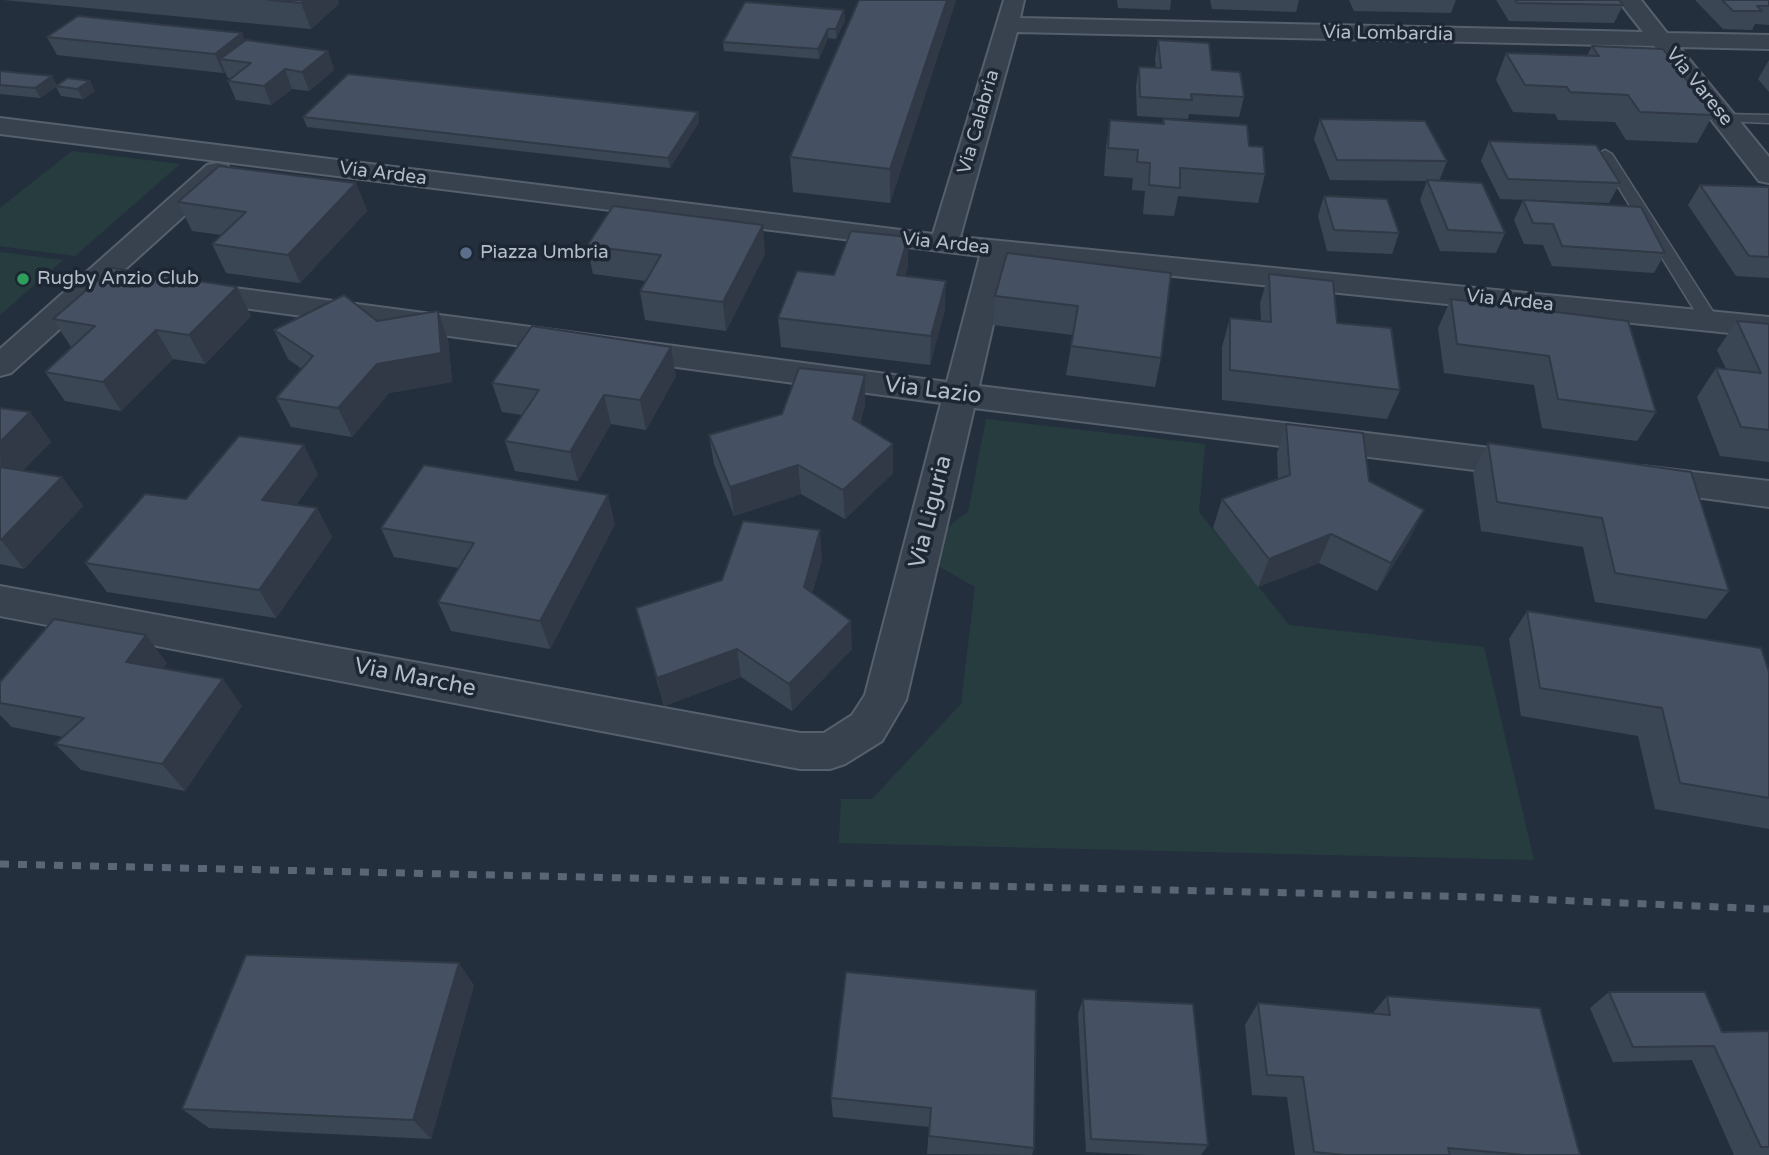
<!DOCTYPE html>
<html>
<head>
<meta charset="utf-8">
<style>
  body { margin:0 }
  canvas { display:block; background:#242f3e }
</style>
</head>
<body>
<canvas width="1769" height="1155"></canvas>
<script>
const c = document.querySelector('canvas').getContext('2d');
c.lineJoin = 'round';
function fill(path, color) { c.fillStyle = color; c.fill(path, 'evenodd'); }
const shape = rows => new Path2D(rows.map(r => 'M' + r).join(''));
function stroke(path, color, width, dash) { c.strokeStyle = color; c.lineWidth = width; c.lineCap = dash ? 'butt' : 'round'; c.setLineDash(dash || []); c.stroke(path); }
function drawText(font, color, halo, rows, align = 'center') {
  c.font = font + ' "Varela Round",sans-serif'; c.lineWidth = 7; c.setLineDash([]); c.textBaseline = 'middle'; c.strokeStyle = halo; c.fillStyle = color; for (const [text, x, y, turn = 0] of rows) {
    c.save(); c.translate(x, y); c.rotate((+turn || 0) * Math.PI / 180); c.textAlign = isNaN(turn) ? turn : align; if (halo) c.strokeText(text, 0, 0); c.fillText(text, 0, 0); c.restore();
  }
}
const green = shape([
  [72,151,180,164,75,256,0,246,0,208],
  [0,252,63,260,0,315],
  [986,419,1205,444,1199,512,1289,625,1484,647,1534,860,839,843,841,799,872,799,961,704,975,587,914,552,968,512]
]);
const lane = shape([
  [1724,114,1769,115,1769,123,1719,121,1719,115,1724,114],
  [1605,150,1612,154,1719,321,1716,325,1704,325,1701,321,1598,154,1605,150]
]);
const street = shape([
  [1004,0,1024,0,1020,18,1643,32,1618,0,1641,0,1667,33,1769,35,1769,49,1679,47,1769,157,1769,183,1759,181,1654,46,1017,32,960,237,1769,317,1769,337,1008,259,979,386,1531,453,1543,456,1549,465,1543,474,1531,477,974,408,906,700,882,741,845,764,830,769,800,769,0,616,0,586,800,733,824,733,852,715,865,695,941,403,104,289,11,373,0,376,0,349,207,165,217,163,227,165,230,171,227,177,121,273,947,382,980,256,0,134,0,118,933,234,1004,0],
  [1642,466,1769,481,1769,507,1629,488,1624,479,1629,470,1642,466]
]);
const rail = shape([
  [0,864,1480,897,1769,909]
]);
const wall = shape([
  [4,0,338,0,339,4,311,29],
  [956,0,890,203,793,192,790,157],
  [1117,0,1171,0,1170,10,1118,8],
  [1210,0,1299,0,1296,12,1212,9],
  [1349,0,1456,0,1451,13,1354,11],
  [1496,0,1619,0,1623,5,1614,23,1509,21],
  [1695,0,1769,0,1769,25,1755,24,1752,30,1723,29],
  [845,20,836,39,828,38,819,59,724,51,723,42],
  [47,37,245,41,328,51,334,70,309,91,292,89,271,105,236,100,228,81,231,78,228,78,225,72,223,73,57,55],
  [1158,40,1212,70,1244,97,1239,117,1189,114,1188,119,1137,116,1136,86,1139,67,1156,68,1155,59],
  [1592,46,1713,115,1697,143,1626,140,1615,122,1558,120,1555,114,1513,112,1496,80,1506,53,1587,56],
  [1769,60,1769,92,1758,79],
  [0,71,52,76,57,86,95,91,83,99,61,96,56,87,40,98,0,94],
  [698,112,699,122,670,168,307,127,303,117],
  [1163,119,1249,146,1265,174,1258,203,1178,196,1174,216,1143,214,1145,191,1132,190,1133,178,1104,176,1106,147,1110,120,1162,124],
  [1320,119,1447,161,1439,181,1505,233,1496,253,1440,251,1420,200,1427,181,1330,180,1314,139],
  [1489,141,1620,183,1609,203,1500,199,1481,161],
  [356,183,367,211,300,283,226,273,212,244,222,235,192,231,178,202],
  [1700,185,1769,187,1769,278,1736,276,1688,205],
  [1324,196,1399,233,1392,254,1327,251,1318,216],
  [1523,200,1665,253,1654,273,1552,266,1543,245,1524,244,1514,220],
  [587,246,765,254,726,331,645,320,640,291,646,281,593,274],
  [1007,253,1161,358,1155,387,1066,375,1073,335,993,325,995,296],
  [908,266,905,276,945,309,930,365,781,347,778,318,834,275],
  [1269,274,1337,323,1400,390,1387,419,1222,400,1222,347,1230,318,1261,321,1260,303],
  [1451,299,1656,412,1637,441,1542,428,1534,385,1444,373,1438,328],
  [438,311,448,340,452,382,389,393,352,437,291,427,276,398,302,369,288,359,274,330,377,321],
  [251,316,205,364,173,359,121,411,65,401,45,372,71,347,53,319],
  [1737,321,1769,324,1769,462,1720,456,1697,397,1716,368,1726,369,1717,350],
  [676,376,646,430,611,424,578,481,515,471,505,441,522,415,502,412,492,383],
  [865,404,860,423,893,473,845,519,801,494,734,516,714,464,709,435],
  [0,408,30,412,51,442,22,471,62,477,83,506,24,569,0,564],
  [1286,424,1369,481,1410,538,1377,591,1319,563,1258,587,1213,528,1222,499,1278,480,1277,453],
  [1488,443,1729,591,1706,619,1595,602,1583,547,1481,531,1473,473],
  [318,474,296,505,317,508,332,537,276,618,107,592,85,563,186,499],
  [615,524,550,649,451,631,438,602,459,568,394,557,381,528],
  [822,559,812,593,852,649,792,711,741,677,664,706,636,608],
  [1527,611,1769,672,1769,829,1655,809,1638,736,1521,716,1509,639],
  [167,663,163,668,242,706,185,791,81,770,55,744,63,737,12,727,0,715,0,682],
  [846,972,1034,1148,1032,1155,927,1154,929,1127,833,1117,831,1098],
  [474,985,431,1139,209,1128,182,1109],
  [1609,992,1722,1032,1769,1031,1769,1155,1734,1155,1692,1060,1613,1062,1590,1008],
  [1387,996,1580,1155,1295,1155,1287,1097,1252,1095,1245,1025,1258,1003,1373,1013],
  [1083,999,1208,1145,1201,1155,1149,1155,1086,1152,1078,1014]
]);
const shadedWall = shape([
  [305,0,338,0,339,4,311,29,301,3],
  [947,0,956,0,890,203,890,169],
  [844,10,845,20,836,39,836,29],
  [828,29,828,38,819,59,818,49],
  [242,33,250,52,220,59,225,72,223,73,215,54],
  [328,51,334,70,309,91,302,72],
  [285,69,292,89,271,105,264,86],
  [52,76,57,86,40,98,35,88],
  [90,81,95,91,83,99,77,89],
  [698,112,699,122,670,168,668,158],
  [356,183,367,211,300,283,288,255],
  [763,225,765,254,726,331,723,302],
  [908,237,908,266,896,304,897,275],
  [946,281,945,309,930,365,931,336],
  [237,287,251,316,205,364,189,335],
  [438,311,448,340,452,382,389,393,352,437,338,408,377,364],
  [156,330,173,359,121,411,103,382],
  [671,347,676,376,646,430,640,400],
  [865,375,865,404,854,448,853,419],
  [604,395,611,424,578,481,570,452],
  [30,412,51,442,1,492,0,442],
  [893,444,893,473,845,519,843,490],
  [304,445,318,474,278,529,262,500],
  [798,465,801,494,734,516,730,487],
  [62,477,83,506,24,569,1,540],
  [608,495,615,524,550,649,540,621],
  [317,508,332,537,276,618,259,590],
  [1424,510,1410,538,1377,591,1391,563],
  [820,530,822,559,806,615,804,587],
  [1331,534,1319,563,1258,587,1269,559],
  [851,621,852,649,792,711,789,684],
  [146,635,167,663,148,689,126,662],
  [737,649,741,677,664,706,657,678],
  [223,679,242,706,185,791,162,764],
  [459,963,474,985,431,1139,413,1120]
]);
const building = shape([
  [269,0,305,0,301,3,269,0],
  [859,0,947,0,890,169,790,157,859,0],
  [1515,0,1619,0,1623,5,1517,3,1515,0],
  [1722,0,1769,0,1769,6,1757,6,1762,11,1733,11,1722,0],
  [745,2,844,10,836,29,828,29,818,49,723,42,745,2],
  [78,16,242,33,215,54,47,37,78,16],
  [246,40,328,51,302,72,285,69,264,86,228,81,251,63,220,59,246,40],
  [1158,40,1209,43,1212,70,1240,72,1244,97,1191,94,1192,100,1140,97,1139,67,1161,68,1158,40],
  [1592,46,1663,49,1713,115,1640,112,1628,95,1570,92,1567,87,1525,85,1506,53,1599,56,1592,46],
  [0,71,52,76,35,88,0,85,0,71],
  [348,74,698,112,668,158,303,117,348,74],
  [68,78,90,81,77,89,56,86,68,78],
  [1163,119,1247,125,1249,146,1263,147,1265,174,1180,168,1180,188,1149,185,1150,163,1137,162,1138,150,1108,148,1110,120,1164,124,1163,119],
  [1320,119,1425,121,1447,161,1337,160,1320,119],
  [1489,141,1596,145,1620,183,1508,179,1489,141],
  [219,166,356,183,288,255,212,244,246,212,178,202,219,166],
  [1427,180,1482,183,1505,233,1448,230,1427,180],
  [1700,185,1769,187,1769,257,1749,256,1700,185],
  [1324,196,1387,199,1399,233,1334,230,1324,196],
  [1523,200,1641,207,1665,253,1562,246,1553,224,1533,223,1523,200],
  [613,206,763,225,723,302,640,291,661,255,587,246,613,206],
  [851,231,908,237,897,275,946,281,931,336,778,318,797,271,834,275,851,231],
  [1007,253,1171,273,1161,358,1071,346,1078,306,995,296,1007,253],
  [112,268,237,287,189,335,156,330,103,382,45,372,95,326,53,319,112,268],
  [1269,274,1333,281,1337,323,1391,328,1400,390,1230,370,1230,318,1271,322,1269,274],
  [344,295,377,321,438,311,441,353,377,364,338,408,276,398,313,356,274,330,344,295],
  [1451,299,1628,321,1656,412,1558,399,1549,356,1457,344,1451,299],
  [1737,321,1769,324,1769,430,1741,427,1716,368,1761,373,1737,321],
  [532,326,671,347,640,400,604,395,570,452,505,441,539,390,492,383,532,326],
  [799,368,865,375,853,419,893,444,843,490,798,465,730,487,709,435,782,414,799,368],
  [0,408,30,412,0,442,0,408],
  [1286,424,1363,433,1369,481,1424,510,1391,563,1331,534,1269,559,1222,499,1290,475,1286,424],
  [239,436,304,445,262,500,317,508,259,590,85,563,145,494,186,499,239,436],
  [1488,443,1691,472,1729,591,1615,573,1602,518,1497,502,1488,443],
  [424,465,608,495,540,621,438,602,474,543,381,528,424,465],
  [0,467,62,477,1,540,0,540,0,467],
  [743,521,820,530,804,587,851,621,789,684,737,649,657,678,636,608,722,580,743,521],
  [1527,611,1761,648,1769,672,1769,798,1680,783,1662,708,1540,688,1527,611],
  [54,619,146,635,126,662,223,679,162,764,55,744,84,718,0,703,0,682,54,619],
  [246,955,459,963,413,1120,182,1109,246,955],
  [846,972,1036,990,1034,1148,929,1136,931,1108,831,1098,846,972],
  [1609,992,1705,992,1722,1032,1769,1031,1769,1147,1761,1147,1714,1046,1633,1047,1609,992],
  [1387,996,1540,1008,1580,1155,1524,1155,1448,1148,1450,1155,1345,1155,1314,1152,1303,1077,1267,1075,1258,1003,1390,1015,1387,996],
  [1083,999,1193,1004,1208,1145,1091,1139,1083,999]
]);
const markers = [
  [466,253,7,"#5c6f8a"],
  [23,279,7,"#2e9e5b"]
];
const farStreetnames = [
  ["Via Lombardia",1388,34,1],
  ["Via Varese",1699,87,51],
  ["Via Calabria",979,122,-74],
  ["Via Ardea",383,174,7],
  ["Via Ardea",946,244,6],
  ["Via Ardea",1510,301,6]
];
const farPoinames = [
  ["Piazza Umbria",480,253],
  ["Rugby Anzio Club",37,279]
];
const streetNames = [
  ["Via Lazio",933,391,7],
  ["Via Liguria",931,512,-76],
  ["Via Marche",415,678,11]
];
fill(green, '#263c3f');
stroke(lane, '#565f6c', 3);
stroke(street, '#565f6c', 4);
fill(lane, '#38414e');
fill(street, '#38414e');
stroke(rail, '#5a6575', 7, [9, 9]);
fill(wall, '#3b4654');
fill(shadedWall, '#303945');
fill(building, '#455162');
stroke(building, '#303945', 2);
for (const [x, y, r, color] of markers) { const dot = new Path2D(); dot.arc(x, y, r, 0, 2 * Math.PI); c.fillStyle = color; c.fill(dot); stroke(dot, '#1d2633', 2.5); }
drawText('19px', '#b4bcc9', '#1d2633', farStreetnames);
drawText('19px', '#b4bcc9', '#1d2633', farPoinames, 'left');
drawText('23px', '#b4bcc9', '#1d2633', streetNames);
</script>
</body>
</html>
